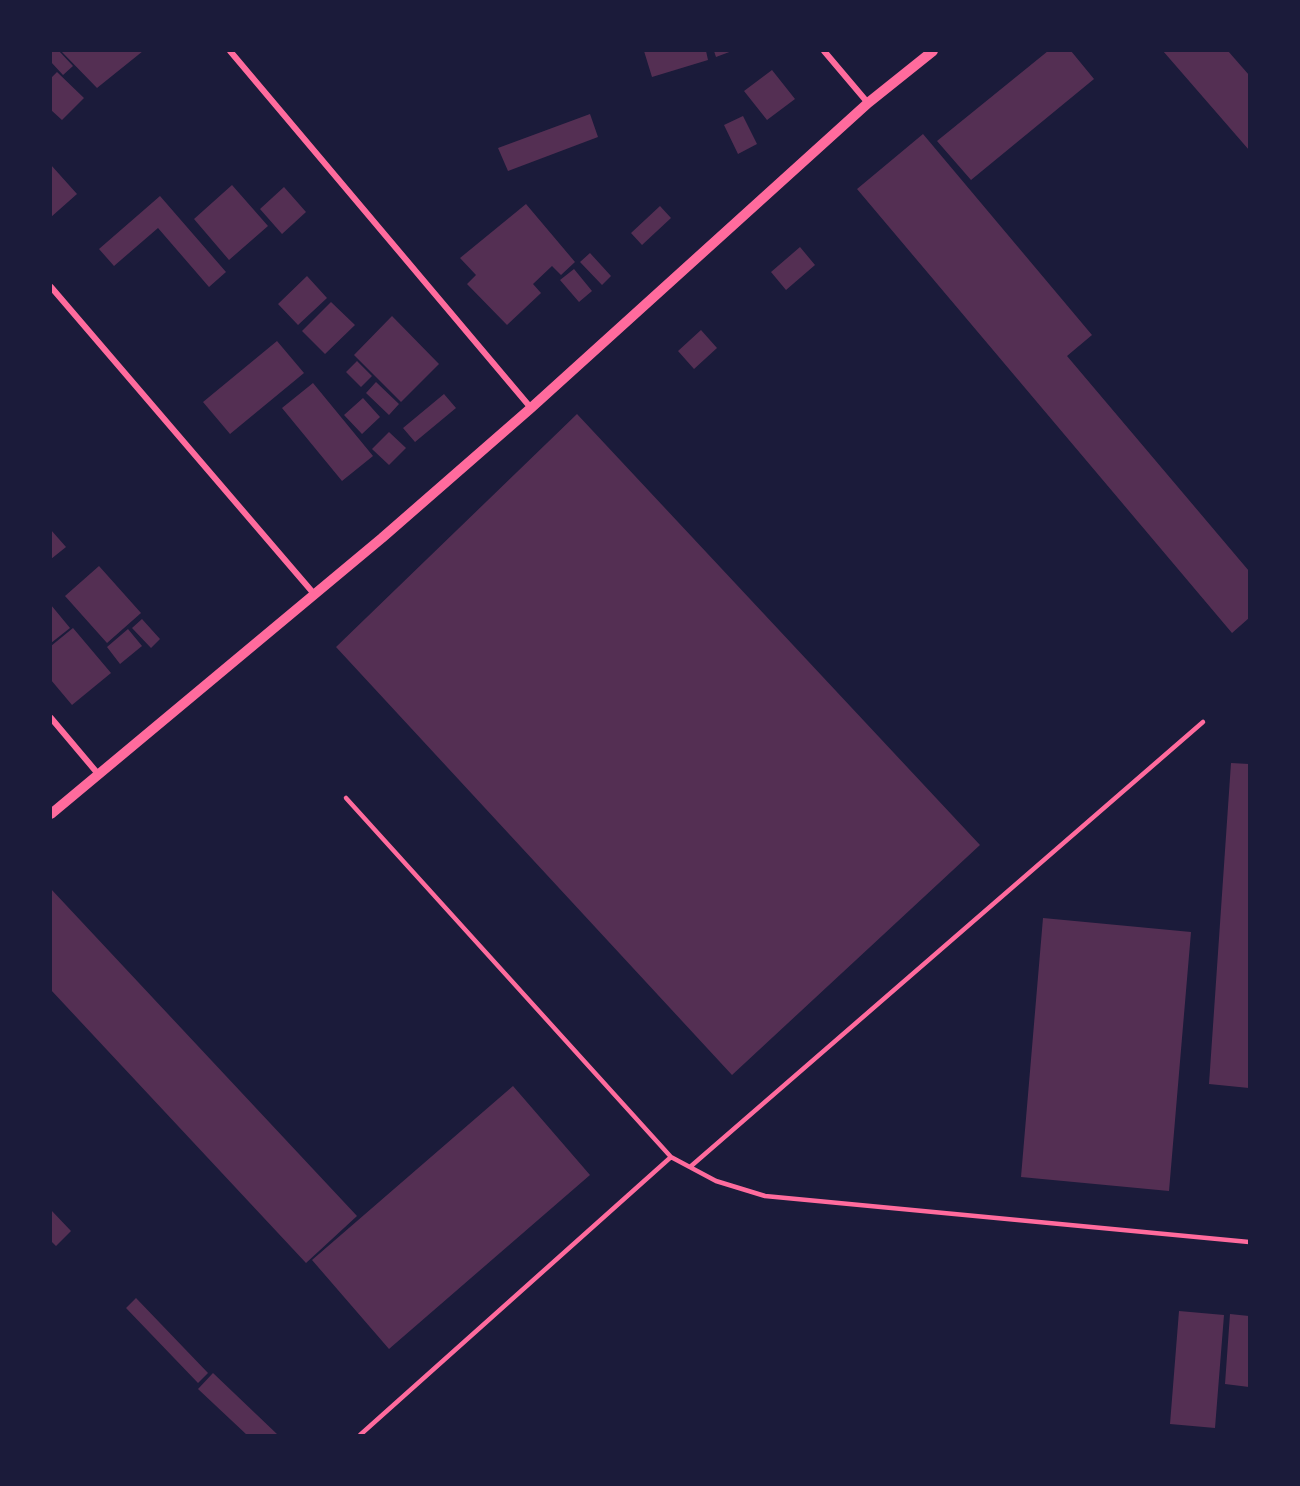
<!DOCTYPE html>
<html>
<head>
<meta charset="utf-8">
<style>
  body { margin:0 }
  #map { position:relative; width:1300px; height:1486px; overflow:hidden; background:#1b1b3a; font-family:Jost,sans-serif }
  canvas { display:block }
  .frame { position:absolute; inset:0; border:52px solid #1b1b3a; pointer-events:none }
</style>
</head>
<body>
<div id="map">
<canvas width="1300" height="1486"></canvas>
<div class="frame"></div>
</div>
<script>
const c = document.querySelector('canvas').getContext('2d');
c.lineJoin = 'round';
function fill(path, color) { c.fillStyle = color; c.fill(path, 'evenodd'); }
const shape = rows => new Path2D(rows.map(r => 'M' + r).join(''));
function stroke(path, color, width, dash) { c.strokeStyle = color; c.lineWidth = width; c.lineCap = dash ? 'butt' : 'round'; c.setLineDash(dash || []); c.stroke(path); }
const building = shape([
  [51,51,59,51,73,66,63,75,51,62],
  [61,51,143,51,97,88],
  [644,51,706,51,708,60,652,77],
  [714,51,732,51,716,57],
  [1048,51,1071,51,1094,79,971,180,937,141],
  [1163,51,1228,51,1249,75,1249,150],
  [772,70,795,99,767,120,744,91],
  [57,72,84,98,62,120,51,110,51,78],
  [590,114,598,137,508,171,498,148],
  [743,116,757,144,738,154,724,125],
  [923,134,1092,335,1067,356,1249,571,1249,618,1232,633,857,189],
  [51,165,77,194,51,217],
  [232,185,268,226,229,260,194,219],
  [284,187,306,212,282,234,260,209],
  [160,196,226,272,209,287,158,228,114,266,99,249],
  [526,204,575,262,561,275,552,266,533,284,541,293,507,325,467,284,476,275,460,258],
  [660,206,671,218,642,245,631,233],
  [800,247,815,265,786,290,771,272],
  [590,253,611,276,602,285,580,262],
  [574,269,592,291,579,302,560,280],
  [307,276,327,298,298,325,278,304],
  [331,302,355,325,325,354,302,331],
  [392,316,439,364,401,402,354,355],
  [701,330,717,348,694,369,678,351],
  [277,341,304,373,230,434,203,402],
  [357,361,372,376,361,387,346,372],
  [376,382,399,404,389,415,366,393],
  [313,383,373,456,342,481,282,408],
  [444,394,456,408,415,442,403,428],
  [363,398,380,417,362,434,344,415],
  [577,414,980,845,732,1075,336,647],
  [389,432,406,448,389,465,372,449],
  [51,530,66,547,51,559],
  [99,566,141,613,107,643,65,596],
  [51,605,70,628,51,643],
  [142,619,160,639,151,648,132,628],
  [73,628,111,673,72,705,51,680,51,646],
  [128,629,142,646,120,664,107,647],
  [1231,763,1249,764,1249,1088,1209,1084],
  [51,889,357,1216,306,1263,51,990],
  [1043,918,1191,932,1169,1191,1021,1177],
  [513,1086,590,1175,389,1349,312,1260],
  [51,1210,71,1231,56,1246,51,1241],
  [136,1298,208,1373,198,1383,126,1308],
  [1179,1311,1224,1315,1215,1428,1170,1424],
  [1230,1314,1249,1316,1249,1387,1225,1384],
  [213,1373,278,1435,247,1435,198,1389]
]);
const service = shape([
  [346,798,671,1157,716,1181,765,1196,1249,1242],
  [690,1167,1203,722],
  [360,1435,671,1157]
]);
const minor = shape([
  [230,51,531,408],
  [824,51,868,103],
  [51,287,315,595],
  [51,718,99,775]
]);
const tertiary = shape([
  [51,814,382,538,531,408,868,103,933,51]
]);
fill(building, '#542f53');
stroke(service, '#ff6b9d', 4.5);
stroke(minor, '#ff6b9d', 6);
stroke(tertiary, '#ff6b9d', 10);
</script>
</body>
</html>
